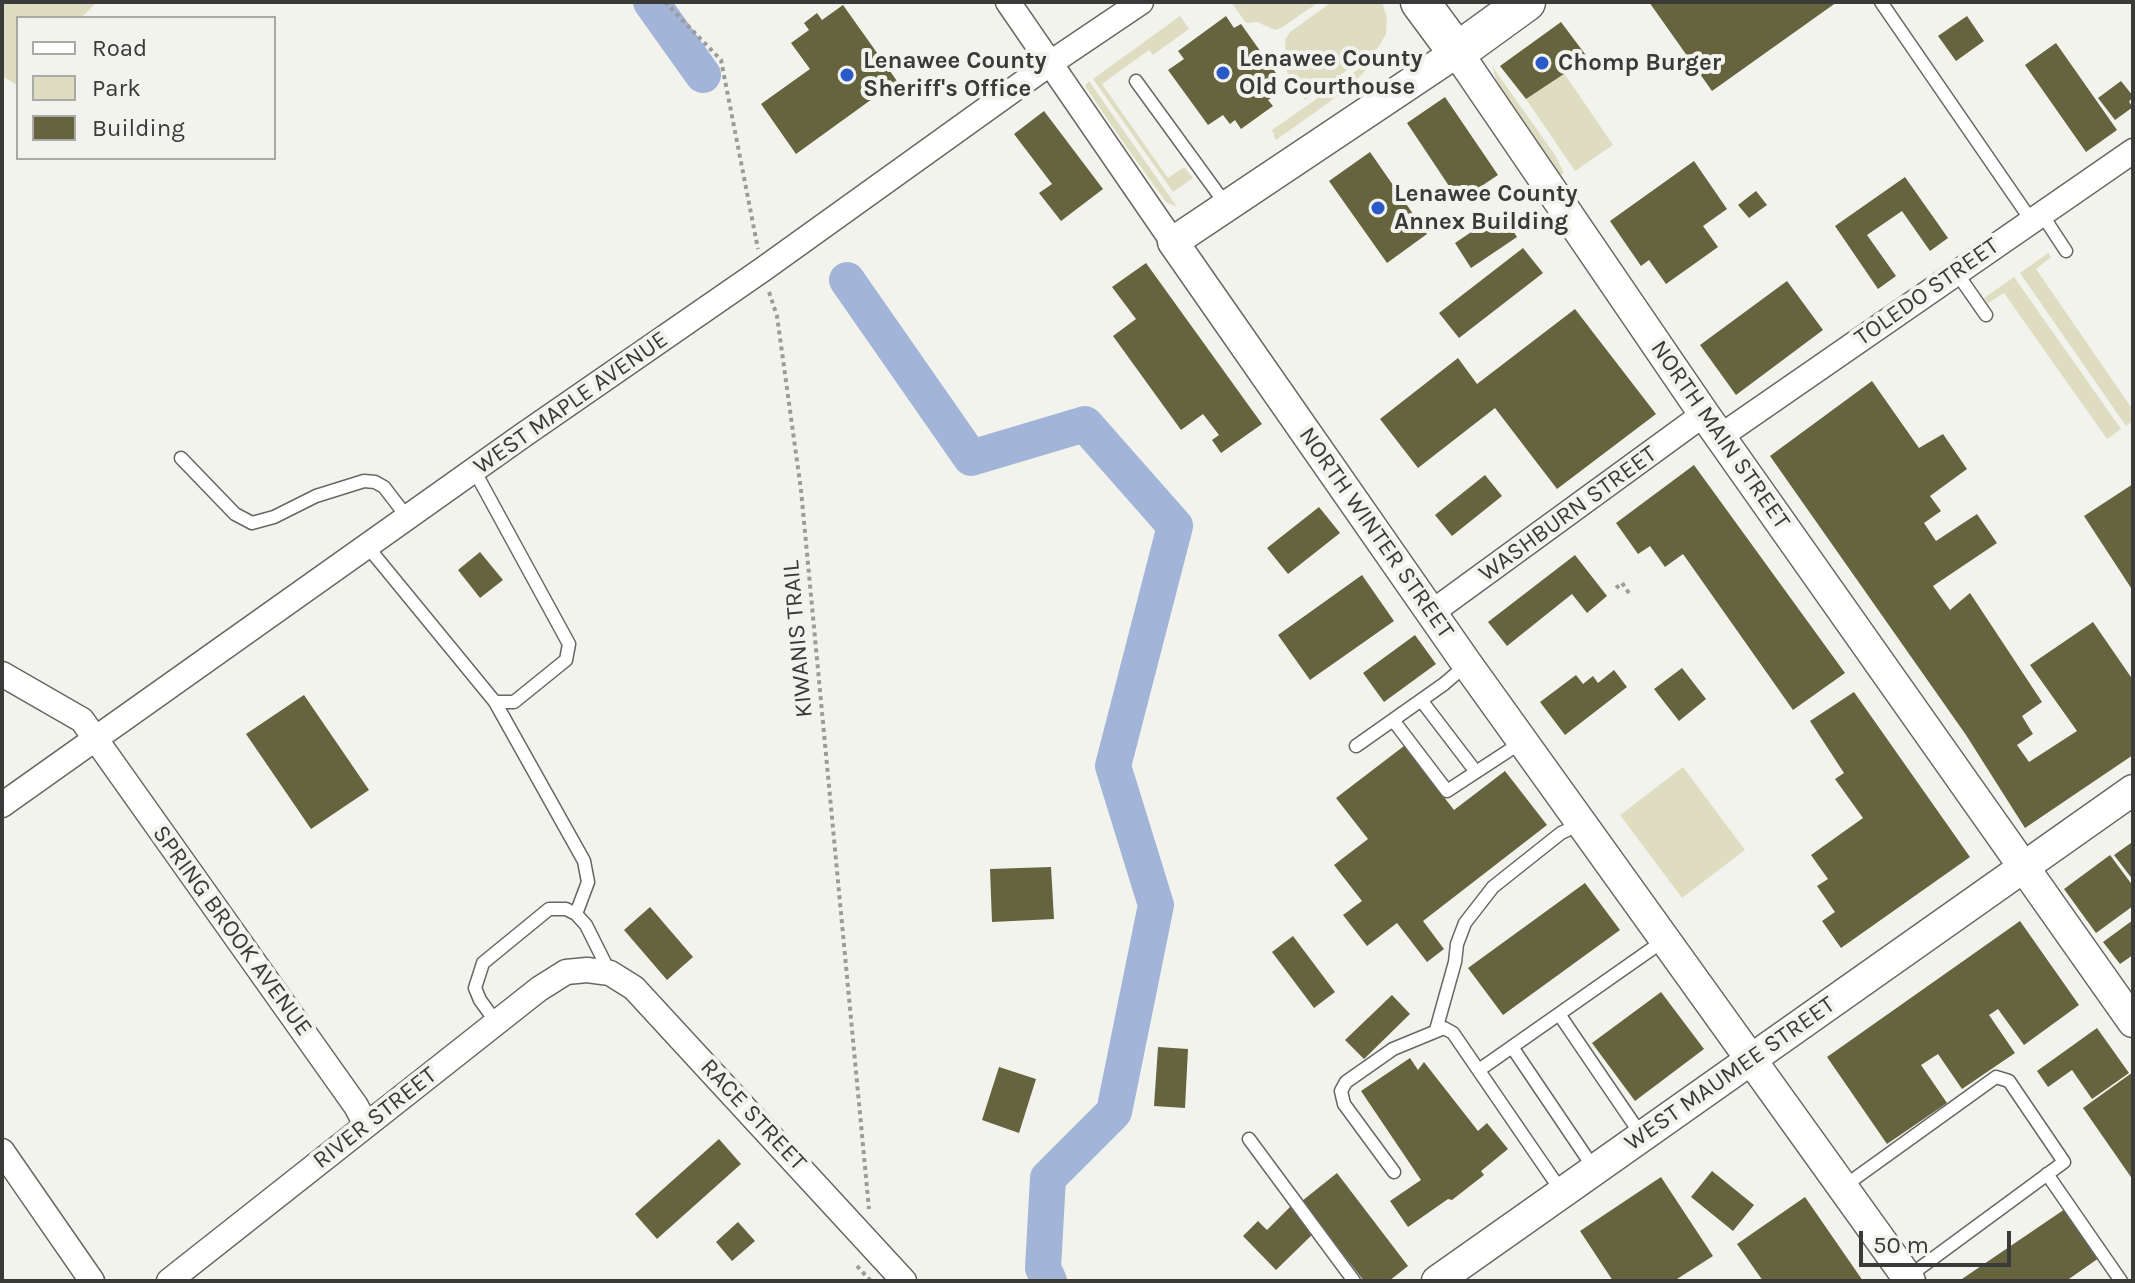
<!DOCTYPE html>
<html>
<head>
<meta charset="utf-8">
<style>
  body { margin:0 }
  #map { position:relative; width:2135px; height:1283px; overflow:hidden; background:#f3f3ee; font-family:Karla,sans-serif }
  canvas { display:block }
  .frame { position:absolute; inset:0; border:4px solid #3a3a39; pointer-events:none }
  .legend { position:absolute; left:16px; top:16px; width:260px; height:144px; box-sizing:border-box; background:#f3f3ee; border:2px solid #a9a9a6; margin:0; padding:10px 14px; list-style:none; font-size:24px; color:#3a3a39 }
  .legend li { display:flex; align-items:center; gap:16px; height:40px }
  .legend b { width:40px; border:2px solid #a9a9a6 }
  .scale { position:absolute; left:1859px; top:1231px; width:152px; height:36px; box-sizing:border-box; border:4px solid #3a3a39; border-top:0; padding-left:10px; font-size:24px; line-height:28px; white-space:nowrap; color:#3a3a39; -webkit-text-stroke:6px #f3f3ee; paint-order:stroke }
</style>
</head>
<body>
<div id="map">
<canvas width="2135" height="1283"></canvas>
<div class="frame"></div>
<ul class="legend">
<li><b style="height:10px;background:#fff"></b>Road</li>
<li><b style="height:22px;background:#deddc1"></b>Park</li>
<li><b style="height:22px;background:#65643e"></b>Building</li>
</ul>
<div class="scale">50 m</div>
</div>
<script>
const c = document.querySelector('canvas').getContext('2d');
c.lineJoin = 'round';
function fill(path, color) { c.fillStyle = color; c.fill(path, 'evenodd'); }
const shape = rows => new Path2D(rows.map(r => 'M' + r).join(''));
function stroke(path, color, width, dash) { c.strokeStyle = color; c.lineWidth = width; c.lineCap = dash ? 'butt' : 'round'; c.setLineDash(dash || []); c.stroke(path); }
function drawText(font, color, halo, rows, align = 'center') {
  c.font = font + ' Karla,sans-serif'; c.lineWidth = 8; c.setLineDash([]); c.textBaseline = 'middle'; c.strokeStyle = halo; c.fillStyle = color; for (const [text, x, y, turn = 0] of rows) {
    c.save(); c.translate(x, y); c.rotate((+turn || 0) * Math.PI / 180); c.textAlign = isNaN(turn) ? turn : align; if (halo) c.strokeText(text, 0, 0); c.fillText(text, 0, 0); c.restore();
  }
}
const green = shape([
  [2,2,97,2,81,18,18,18,17,85,2,76],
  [1231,2,1319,2,1281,28,1275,30,1257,22,1246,23],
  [1344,2,1382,2,1387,18,1386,34,1378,48,1305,100,1287,72,1285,40,1290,32,1329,4],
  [1180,16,1189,29,1153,55,1149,50,1102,84,1168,178,1184,167,1193,178,1173,192,1093,79],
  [1372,60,1375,60,1349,88,1276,140,1272,130],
  [1492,66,1555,155,1564,173,1560,176,1498,85],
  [1564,73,1613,145,1575,171,1526,99],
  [1089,81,1177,207,1166,202,1121,139,1085,86],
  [2048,253,2051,257,2036,269,2133,410,2133,421,2126,426,2020,273],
  [2014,277,2121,429,2107,439,2004,293,1988,303,1984,298],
  [1683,767,1745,850,1682,898,1620,815]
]);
const river = shape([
  [651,2,703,75],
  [847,280,971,458,1085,424,1175,526,1113,766,1156,905,1114,1112,1048,1178,1043,1268,1049,1281]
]);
const building = shape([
  [1649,2,1837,2,1712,91],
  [843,5,897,81,796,154,761,104,810,69,791,43,809,30,804,23,817,13,822,20],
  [1226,16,1234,28,1241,24,1278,76,1268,82,1277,94,1268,100,1273,106,1241,129,1235,120,1230,124,1223,115,1208,125,1168,70,1184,59,1178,51],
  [1967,16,1984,41,1956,61,1938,36],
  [1561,22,1588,58,1526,99,1500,66],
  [2056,43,2117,130,2086,152,2025,65],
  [2121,81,2133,96,2129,102,2133,107,2115,120,2098,98],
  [1445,97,1498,175,1459,201,1407,123],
  [1044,111,1103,189,1061,221,1039,193,1052,184,1014,134],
  [1370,152,1427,234,1387,263,1329,181],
  [1694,161,1727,209,1703,226,1718,247,1666,284,1649,260,1641,266,1610,221],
  [1905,177,1948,238,1930,251,1902,211,1867,235,1896,276,1878,289,1835,226],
  [1756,191,1767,205,1749,218,1738,205],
  [1501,212,1517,237,1471,268,1455,243],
  [1523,248,1543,273,1459,338,1439,313],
  [1146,263,1262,424,1221,453,1212,440,1219,435,1203,414,1181,430,1113,336,1136,319,1112,287],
  [1787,281,1823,330,1736,395,1700,345],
  [1575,309,1656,414,1557,489,1495,408,1418,468,1380,419,1458,358,1477,384],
  [1872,381,1919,448,1943,434,1967,469,1930,496,1941,511,1924,523,1936,541,1977,514,1997,543,1933,586,1950,610,1970,593,2042,702,2022,716,2033,734,2017,745,2029,762,2077,731,2030,665,2093,622,2133,680,2133,755,2025,828,1966,735,1770,456],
  [1694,465,1845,673,1793,710,1683,554,1665,567,1650,546,1638,554,1616,523],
  [1485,475,1502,496,1452,536,1435,515],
  [2133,484,2133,591,2084,516],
  [1319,507,1340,533,1288,574,1267,548],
  [480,552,503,580,480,598,458,570],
  [1575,555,1607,596,1587,613,1572,594,1507,646,1488,622],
  [1362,575,1394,621,1310,680,1278,635],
  [1415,635,1436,664,1384,702,1363,673],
  [1682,668,1706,699,1679,721,1654,689],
  [1614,670,1627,687,1565,735,1540,702,1576,675,1583,684,1593,676,1598,683],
  [1854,692,1970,857,1841,948,1822,921,1835,912,1817,886,1828,879,1811,855,1863,818,1835,779,1844,773,1810,721],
  [304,695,369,790,311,829,246,734],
  [1404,746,1454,810,1505,771,1547,825,1423,921,1444,949,1427,962,1397,923,1367,946,1343,915,1362,901,1334,865,1368,839,1336,798],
  [2131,843,2133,845,2133,880,2114,855],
  [2110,855,2133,886,2133,906,2096,933,2064,889],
  [1051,867,1054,919,992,922,990,869],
  [1585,883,1620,930,1503,1015,1468,968],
  [650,907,693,957,667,980,624,930],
  [2133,920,2133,955,2120,964,2103,942],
  [2020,921,2079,1005,2024,1045,1998,1009,1989,1015,2015,1053,1962,1089,1938,1054,1921,1065,1947,1103,1887,1144,1827,1057],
  [1293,936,1335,992,1314,1008,1272,952],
  [1661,992,1704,1049,1635,1101,1592,1043],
  [1392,995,1410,1014,1364,1059,1345,1040],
  [2097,1028,2129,1073,2092,1099,2072,1070,2048,1087,2037,1071],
  [1158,1047,1188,1049,1185,1108,1154,1106],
  [1410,1058,1418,1070,1424,1062,1478,1131,1487,1123,1508,1149,1481,1171,1484,1175,1452,1200,1448,1199,1408,1227,1390,1201,1421,1180,1361,1091],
  [999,1067,1036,1079,1019,1133,982,1120],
  [2133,1072,2133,1180,2083,1108],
  [719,1139,741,1164,657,1239,635,1214],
  [1712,1171,1754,1205,1733,1231,1691,1197],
  [1337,1173,1408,1266,1389,1281,1364,1281,1302,1201],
  [1661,1177,1713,1256,1677,1279,1678,1281,1613,1281,1580,1231],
  [1805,1197,1863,1281,1763,1281,1737,1244],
  [1291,1206,1316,1231,1276,1270,1243,1236,1258,1221,1267,1230],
  [2065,1209,2099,1258,2066,1281,1959,1281],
  [738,1222,755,1241,732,1261,716,1242]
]);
const path = shape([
  [665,2,721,60,758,249],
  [769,292,777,316,801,490,869,1209],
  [1616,588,1622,583,1631,596],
  [857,1266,871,1281]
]);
const service = shape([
  [1881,2,2031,220],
  [1136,81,1227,206],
  [2041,213,2066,251],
  [1956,272,1986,315],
  [181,458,235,514,252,523,274,517,316,496,364,481,375,482,384,487,407,517],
  [367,546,495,702,514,702,566,660,569,644,474,470],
  [1421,700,1476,772,1522,742],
  [495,702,584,861,588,882,576,914],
  [1393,720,1447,791,1476,772],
  [1356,746,1444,684,1466,665],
  [1559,1014,1642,1136],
  [496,1022,480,1000,475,988,483,963,549,909,566,909,576,914,586,925,610,973],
  [1436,1030,1455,962,1457,944,1465,923,1493,887,1561,833,1580,824],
  [1512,1047,1595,1170],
  [1479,1070,1666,939],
  [1249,1139,1354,1281],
  [1394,1172,1344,1104,1341,1091,1346,1082,1393,1049,1444,1028,1453,1033,1562,1192],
  [2047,1174,2121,1281],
  [1843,1187,1996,1077,2009,1081,2064,1162,1909,1276]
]);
const minor = shape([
  [1008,2,1173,242],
  [1721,436,2133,151],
  [1431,613,1704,414],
  [2,674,82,720,356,1106,366,1125],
  [2,805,522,436,762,270,1052,62,1141,2],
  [2,1151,92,1281],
  [169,1281,539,989,566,972,587,970,610,973,634,988,904,1281]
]);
const tertiary = shape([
  [1437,1281,2133,790],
  [1910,1281,1467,664,1173,242,1457,52,1704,414,2133,1022]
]);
const primary = shape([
  [1420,2,1457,52,1526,2]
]);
const markers = [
  [1542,63,8,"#2a59c8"],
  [1223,73,8,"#2a59c8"],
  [847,75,8,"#2a59c8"],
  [1378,208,8,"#2a59c8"]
];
const poiNames = [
  ["Lenawee County",1239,59],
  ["Old Courthouse",1239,87],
  ["Lenawee County",863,61],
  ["Sheriff's Office",863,89],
  ["Chomp Burger",1558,63],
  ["Lenawee County",1394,194],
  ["Annex Building",1394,222]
];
const streetNames = [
  ["TOLEDO STREET",1927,292,-35],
  ["WEST MAPLE AVENUE",571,403,-35],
  ["NORTH MAIN STREET",1720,435,55],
  ["WASHBURN STREET",1568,514,-36],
  ["NORTH WINTER STREET",1376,533,55],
  ["KIWANIS TRAIL",798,639,-95],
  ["SPRING BROOK AVENUE",232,931,54],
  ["WEST MAUMEE STREET",1730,1074,-35],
  ["RACE STREET",753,1115,47],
  ["RIVER STREET",375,1118,-38]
];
fill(green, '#deddc1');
stroke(river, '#a2b4d8', 36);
fill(building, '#65643e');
stroke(service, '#676764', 15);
stroke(minor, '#676764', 27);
stroke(tertiary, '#676764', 33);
stroke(primary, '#676764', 41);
stroke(path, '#9b9b98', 4, [4, 4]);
stroke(service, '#fff', 12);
stroke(minor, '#fff', 24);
stroke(tertiary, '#fff', 30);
stroke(primary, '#fff', 38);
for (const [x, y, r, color] of markers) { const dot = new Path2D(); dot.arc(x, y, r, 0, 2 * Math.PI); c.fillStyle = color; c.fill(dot); stroke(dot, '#f3f3ee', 3); }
drawText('bold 24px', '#3a3a39', '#f3f3ee', poiNames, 'left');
drawText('24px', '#3a3a39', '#f3f3ee', streetNames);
</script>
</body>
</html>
